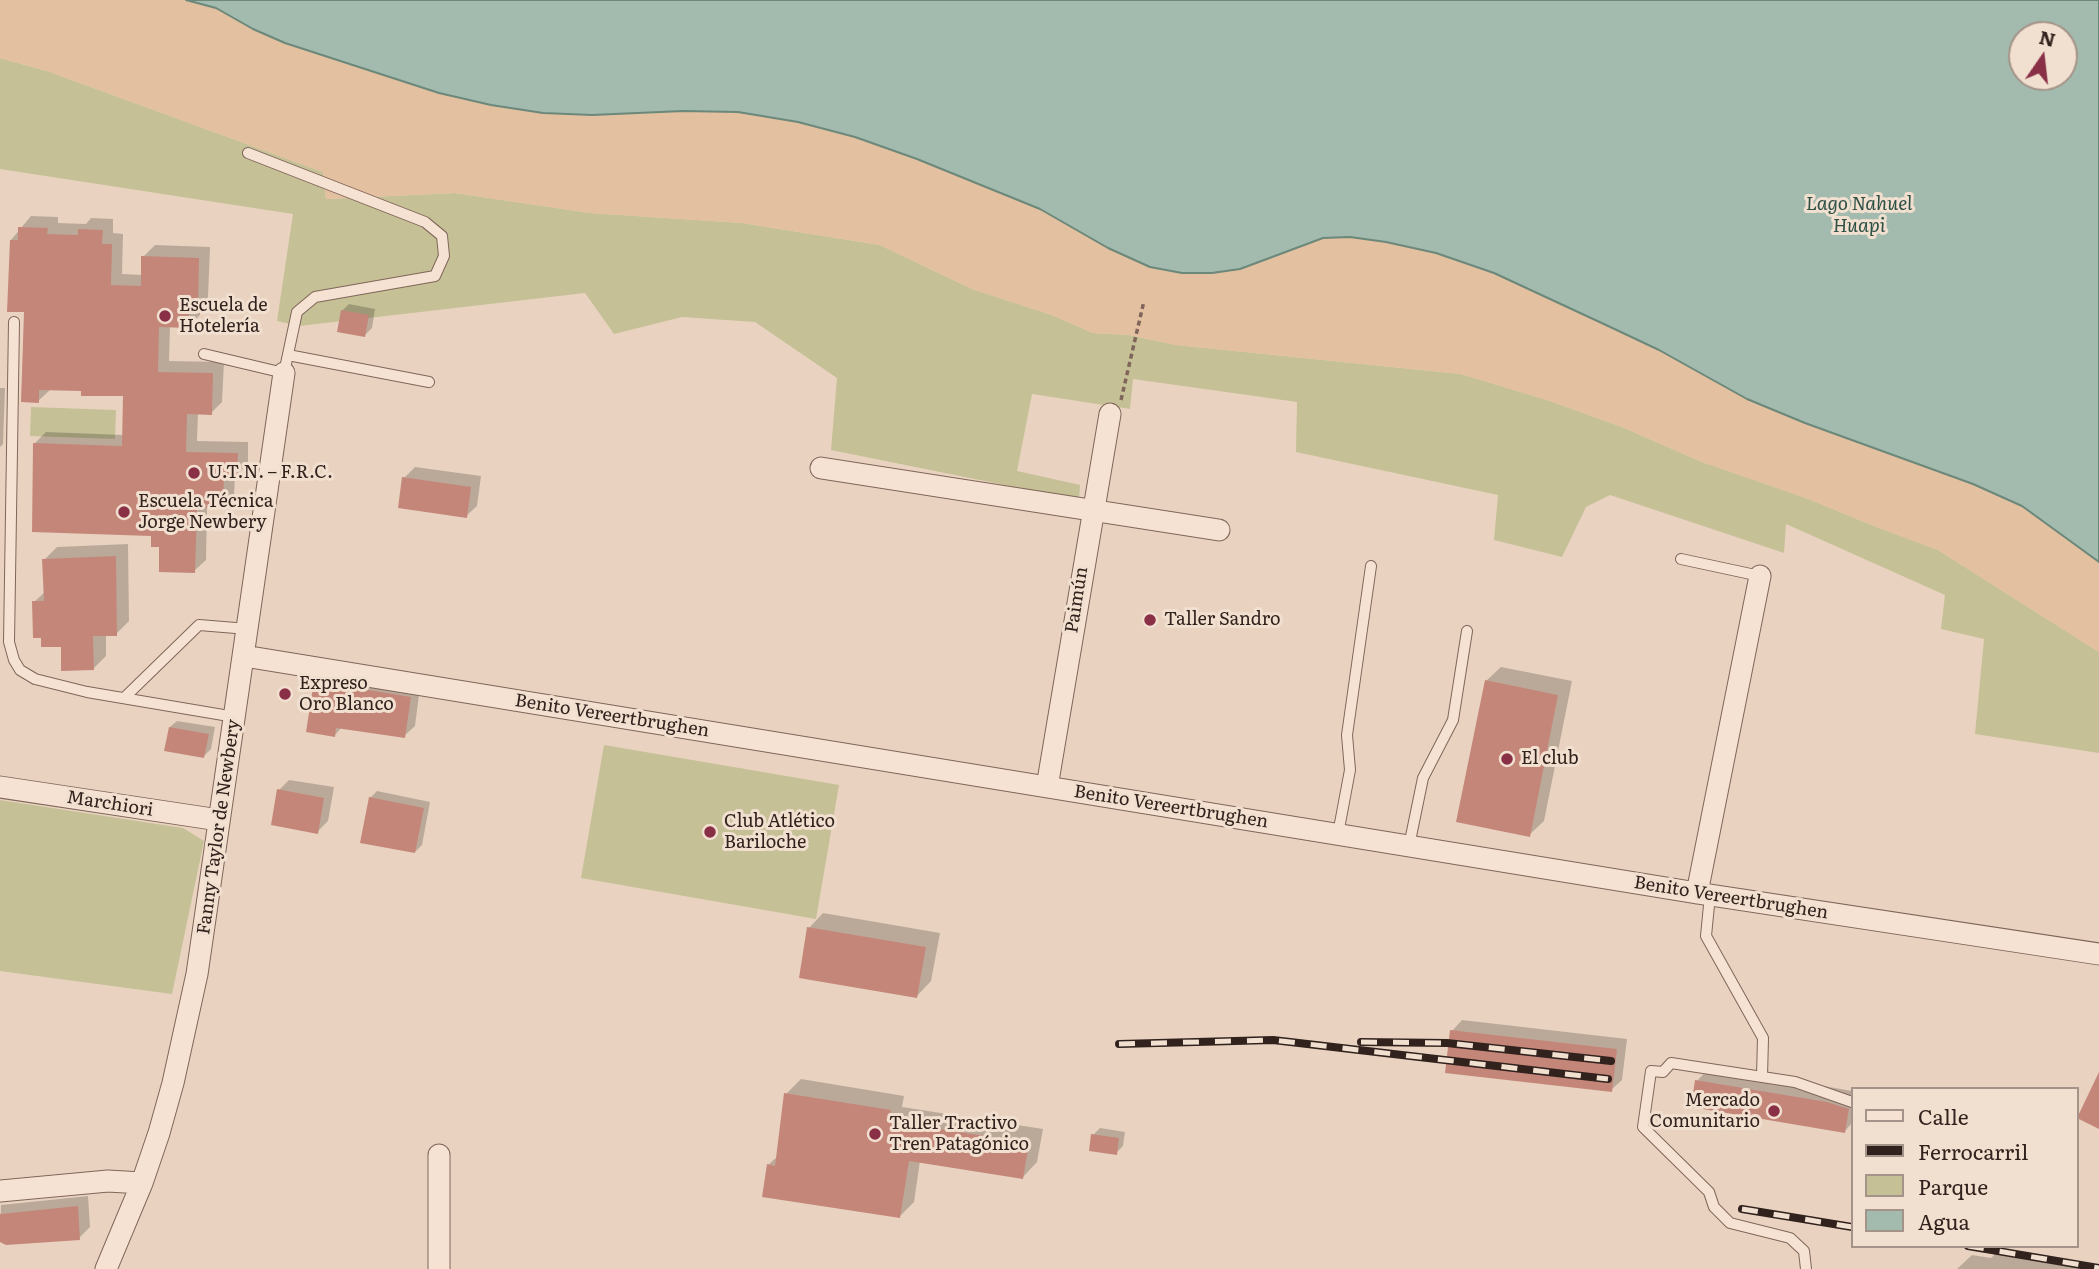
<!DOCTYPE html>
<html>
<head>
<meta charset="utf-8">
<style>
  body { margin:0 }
  #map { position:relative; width:2099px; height:1269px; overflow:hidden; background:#e9d3c0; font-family:Literata,serif }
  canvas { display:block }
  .legend { position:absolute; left:1851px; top:1087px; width:228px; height:161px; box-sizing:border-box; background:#f1dfcf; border:2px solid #a49388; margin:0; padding:9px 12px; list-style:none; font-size:21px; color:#31221d }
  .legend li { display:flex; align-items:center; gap:14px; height:35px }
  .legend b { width:35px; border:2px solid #a49388 }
  .north { position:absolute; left:2008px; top:21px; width:70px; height:70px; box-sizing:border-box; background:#f1dfcf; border:2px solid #a49388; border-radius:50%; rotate:14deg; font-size:19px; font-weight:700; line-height:28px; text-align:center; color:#31221d }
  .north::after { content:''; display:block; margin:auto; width:24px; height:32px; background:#892f46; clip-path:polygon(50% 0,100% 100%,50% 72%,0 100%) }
</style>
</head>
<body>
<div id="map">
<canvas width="2099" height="1269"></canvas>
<ul class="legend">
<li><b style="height:9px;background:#f5e2d2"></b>Calle</li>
<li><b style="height:9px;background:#31221d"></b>Ferrocarril</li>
<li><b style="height:19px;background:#c5c095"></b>Parque</li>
<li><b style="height:19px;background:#a2bbae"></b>Agua</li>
</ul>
<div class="north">N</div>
</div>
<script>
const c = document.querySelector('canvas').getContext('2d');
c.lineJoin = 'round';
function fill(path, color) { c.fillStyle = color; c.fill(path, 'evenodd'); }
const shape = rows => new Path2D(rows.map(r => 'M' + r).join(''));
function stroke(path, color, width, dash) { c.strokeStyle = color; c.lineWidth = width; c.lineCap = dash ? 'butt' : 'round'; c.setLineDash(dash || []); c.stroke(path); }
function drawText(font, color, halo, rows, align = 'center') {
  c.font = font + ' Literata,serif'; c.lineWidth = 6; c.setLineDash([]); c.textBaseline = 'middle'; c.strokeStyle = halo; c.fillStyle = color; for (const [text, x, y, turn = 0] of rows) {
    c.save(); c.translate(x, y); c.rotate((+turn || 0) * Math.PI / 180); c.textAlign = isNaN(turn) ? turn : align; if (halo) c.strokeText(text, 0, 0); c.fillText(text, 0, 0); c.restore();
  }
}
const green = shape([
  [0,58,50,72,323,172,326,199,455,193,590,213,742,223,880,245,972,289,1052,315,1093,333,1129,335,1176,345,1461,374,1550,401,1622,427,1702,462,1806,498,1879,528,1938,550,2099,652,2099,753,1975,734,1984,639,1941,629,1945,595,1786,524,1784,553,1610,495,1586,507,1562,557,1494,540,1498,495,1296,452,1297,402,1133,379,1130,409,1032,394,1017,471,1080,485,1079,500,831,450,837,378,755,322,682,317,614,334,585,293,299,326,277,321,293,214,0,169],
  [31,407,116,410,115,439,30,436],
  [604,745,839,785,816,919,581,878],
  [0,800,183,828,204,841,172,994,0,971]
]);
const sand = shape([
  [0,0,186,0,216,8,253,29,285,43,439,93,491,105,543,112,592,115,683,111,738,112,798,122,855,137,917,159,1040,209,1108,248,1150,267,1182,273,1240,269,1323,238,1350,237,1386,242,1436,253,1494,273,1606,325,1659,350,1747,399,1805,423,1973,484,2022,506,2099,562,2099,652,1938,550,1879,528,1806,498,1702,462,1622,427,1550,401,1461,374,1176,345,1129,335,1093,333,1052,315,972,289,880,245,742,223,590,213,455,193,326,199,323,172,50,72,0,58]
]);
const water = shape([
  [186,0,2099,0,2099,562,2022,506,1973,484,1805,423,1747,399,1659,350,1606,325,1494,273,1436,253,1386,242,1350,237,1323,238,1240,269,1212,273,1182,273,1150,267,1108,248,1040,209,917,159,855,137,798,122,738,112,683,111,592,115,543,113,491,105,439,93,285,43,253,29,216,8,186,0],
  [2022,35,2064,35,2064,77,2022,77,2022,35]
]);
const shadow = shape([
  [31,216,58,217,58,223,86,224,91,218,113,219,113,233,123,234,122,274,143,275,143,257,155,245,210,247,208,297,200,306,200,315,188,326,170,326,169,361,224,362,222,402,211,413,198,413,197,441,248,442,248,464,235,476,234,495,223,507,207,506,206,560,194,571,161,546,153,534,34,444,46,432,124,435,125,395,83,390,50,390,38,401,26,310,11,240],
  [349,304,375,309,372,328,365,335,342,311],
  [0,388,5,388,3,444,0,447],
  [415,467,481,476,477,506,466,516,404,478],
  [128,544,129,621,116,634,106,634,106,656,93,669,62,645,34,602,46,591,44,560,57,547],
  [1501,667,1572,681,1544,821,1529,835,1486,681],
  [326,671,420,687,415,726,404,736,342,727,335,735,316,682],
  [177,721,215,727,211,749,204,756,170,727],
  [289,780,334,787,328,821,317,832,279,790],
  [377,791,430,802,422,845,415,852,370,798],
  [823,913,940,933,931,981,917,996,809,928],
  [1462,1020,1627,1039,1622,1080,1611,1090,1452,1031],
  [1711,1066,1852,1091,1852,1123,1845,1131,1697,1081],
  [801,1079,904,1096,902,1107,1043,1129,1037,1162,1023,1177,920,1161,914,1202,899,1217,768,1165,778,1156,786,1094],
  [1100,1128,1125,1132,1123,1146,1116,1153,1093,1135],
  [88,1196,90,1227,79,1238,0,1240,1,1205],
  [2000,1249,2099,1265,2099,1269,1957,1269,1972,1255,1991,1258]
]);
const building = shape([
  [18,227,48,228,47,234,78,235,78,229,103,230,102,244,112,244,111,285,141,286,141,256,199,258,198,311,189,311,189,328,159,327,158,372,213,373,212,415,187,414,186,452,238,453,237,478,224,477,223,508,197,508,195,573,159,572,159,547,151,547,151,536,32,532,33,443,122,446,123,396,81,396,81,391,39,390,39,403,21,402,24,312,7,312,10,240,18,240],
  [341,310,369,315,365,337,337,332],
  [402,477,471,487,467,518,398,508],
  [116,556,117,636,93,636,94,670,61,671,61,647,41,647,41,638,33,638,32,601,44,601,42,559],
  [1485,680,1558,695,1530,837,1456,822],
  [314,681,411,697,405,738,336,728,335,737,306,732],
  [169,727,209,734,204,758,164,751],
  [277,789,324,798,318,834,271,825],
  [369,797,424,808,415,853,360,843],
  [807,927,926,947,917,998,799,978],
  [1450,1030,1617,1049,1612,1092,1445,1073],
  [2099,1072,2099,1129,2077,1118],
  [1695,1080,1827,1102,1849,1109,1845,1133,1691,1107],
  [784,1093,891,1110,889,1121,1029,1143,1023,1179,909,1161,900,1218,762,1197,767,1164,775,1166],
  [1091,1134,1119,1138,1117,1155,1089,1151],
  [78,1206,80,1240,6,1245,0,1242,0,1214]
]);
const path = shape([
  [1121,400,1144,301]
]);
const service = shape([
  [14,322,9,642,14,660,20,670,35,679,87,692,235,717],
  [204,354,284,373,297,312,315,297,435,276,444,256,442,236,425,222,248,153],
  [288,355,429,382],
  [1681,559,1760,576],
  [124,698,199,625,248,629],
  [1338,834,1350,770,1347,735,1371,566],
  [1409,846,1423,778,1453,720,1467,631],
  [1710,895,1706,936,1763,1038,1762,1077],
  [1806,1269,1804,1251,1790,1238,1730,1223,1714,1207,1709,1192,1643,1127,1651,1071,1663,1072,1671,1063,1795,1082,1852,1102]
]);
const minor = shape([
  [821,468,1219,530],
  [244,656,1697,893,2099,954],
  [0,787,219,820],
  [1047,787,1110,414],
  [1697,893,1760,576],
  [439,1155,439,1269],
  [0,1191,108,1181,142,1183],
  [106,1269,142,1183,159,1133,173,1083,197,974,284,373]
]);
const rail = shape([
  [1361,1042,1447,1043,1611,1061],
  [1119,1044,1273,1040,1608,1079],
  [1742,1209,1852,1227],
  [1968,1246,2099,1268]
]);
const markers = [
  [165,316,7,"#892f46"],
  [194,473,7,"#892f46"],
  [124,512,7,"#892f46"],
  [1150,620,7,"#892f46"],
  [285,694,7,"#892f46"],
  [1507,759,7,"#892f46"],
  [710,832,7,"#892f46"],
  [1774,1111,7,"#892f46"],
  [875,1134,7,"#892f46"]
];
const poiNames = [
  ["Escuela de",179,306],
  ["Hotelería",179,327],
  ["U.T.N. – F.R.C.",208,473],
  ["Escuela Técnica",138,502],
  ["Jorge Newbery",138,523],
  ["Taller Sandro",1164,620],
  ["Expreso",299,684],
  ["Oro Blanco",299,705],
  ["El club",1521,759],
  ["Club Atlético",724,822],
  ["Bariloche",724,843],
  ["Mercado",1760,1101,"right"],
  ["Comunitario",1760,1122,"right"],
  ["Taller Tractivo",889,1124],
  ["Tren Patagónico",889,1145]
];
const streetNames = [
  ["Paimún",1077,600,-81],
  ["Benito Vereertbrughen",612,716,9],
  ["Marchiori",110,804,9],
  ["Benito Vereertbrughen",1171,807,9],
  ["Fanny Taylor de Newbery",219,827,-82],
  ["Benito Vereertbrughen",1731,898,9]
];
const waterNames = [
  ["Lago Nahuel",1859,204],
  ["Huapi",1859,226]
];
fill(green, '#c5c095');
fill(sand, '#e3c09f');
fill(water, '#a2bbae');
stroke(water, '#6b887a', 2);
fill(shadow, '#0003');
fill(building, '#c48679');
stroke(service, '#80655a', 12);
stroke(minor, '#80655a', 23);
stroke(path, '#80655a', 3.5, [5, 3.5]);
stroke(service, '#f5e2d2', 10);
stroke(minor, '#f5e2d2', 21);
stroke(rail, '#31221d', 8);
stroke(rail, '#f1dfcf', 5, [16]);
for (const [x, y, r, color] of markers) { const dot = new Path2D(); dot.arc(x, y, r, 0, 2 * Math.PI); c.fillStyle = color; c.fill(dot); stroke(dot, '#f1dfcf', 2.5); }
drawText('18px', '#31221d', '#f1dfcf', poiNames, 'left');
drawText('18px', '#31221d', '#f1dfcf', streetNames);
drawText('italic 19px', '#2d5045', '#f1dfcf', waterNames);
</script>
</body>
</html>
